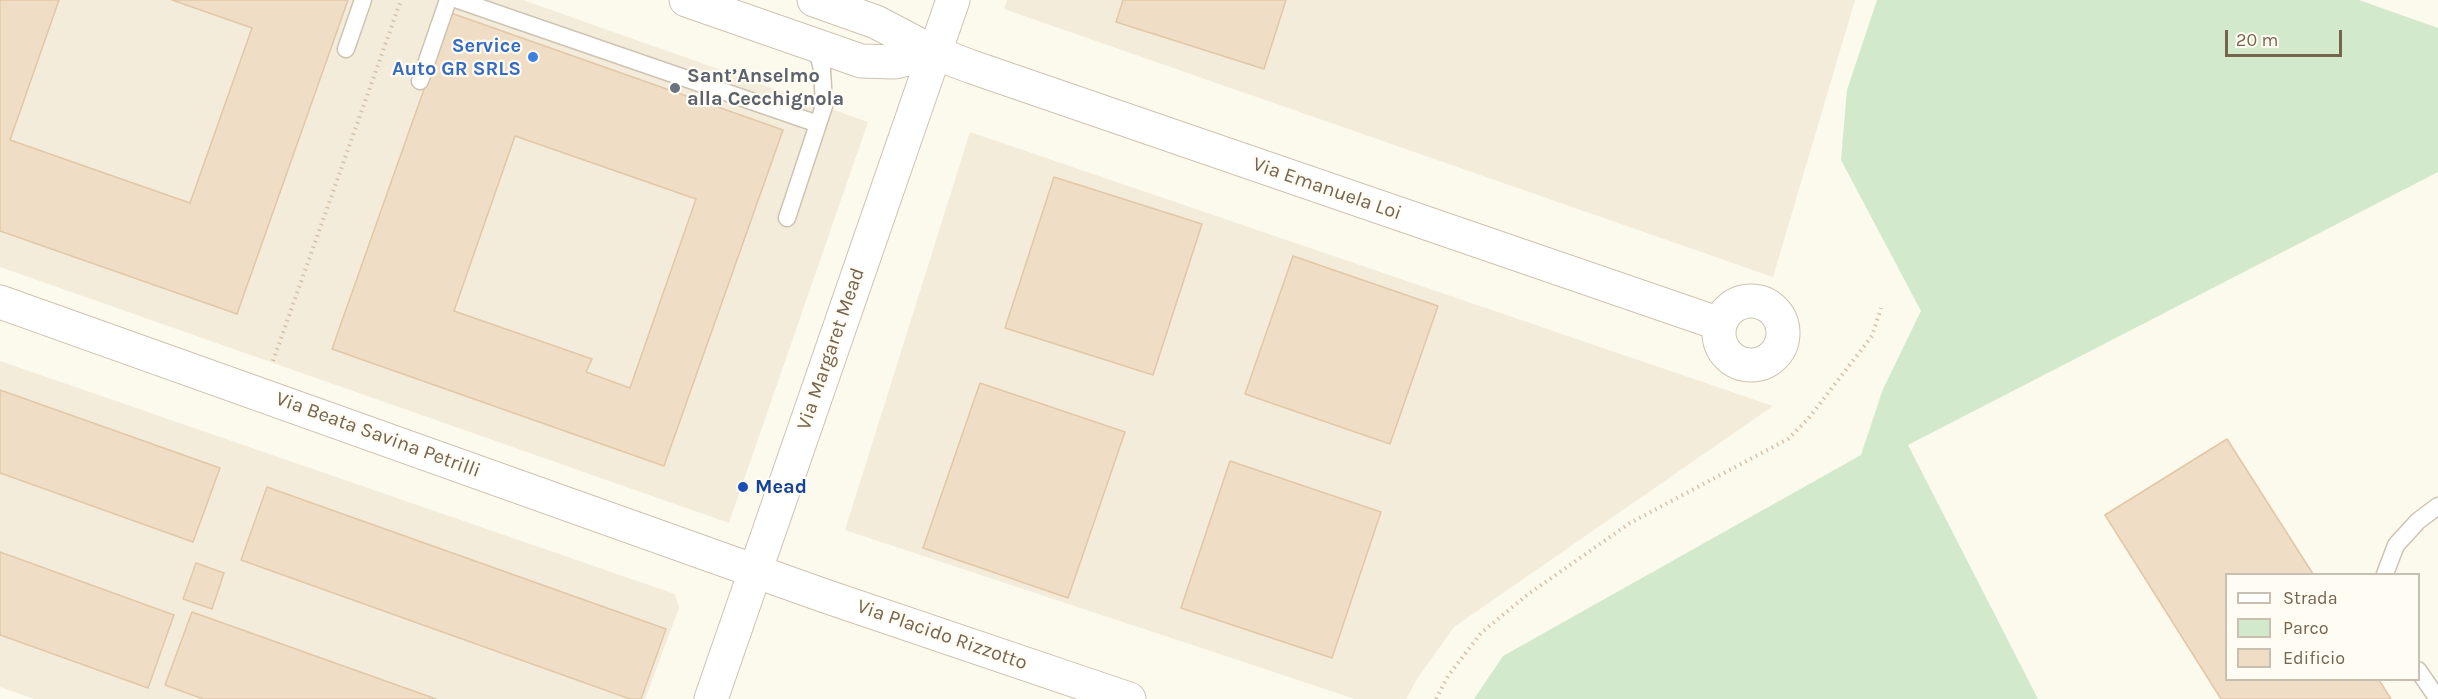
<!DOCTYPE html>
<html>
<head>
<meta charset="utf-8">
<style>
  body { margin:0 }
  #map { position:relative; width:2438px; height:699px; overflow:hidden; background:#fcf9ed; font-family:Karla,sans-serif }
  canvas { display:block }
  .legend { position:absolute; left:2225px; top:573px; width:195px; height:108px; box-sizing:border-box; background:#fefcf3; border:2px solid #c8bfb1; margin:0; padding:8px 10px; list-style:none; font-size:18px; color:#77644f }
  .legend li { display:flex; align-items:center; gap:12px; height:30px }
  .legend b { width:30px; border:2px solid #c8bfb1 }
  .scale { position:absolute; left:2225px; top:30px; width:117px; height:27px; box-sizing:border-box; border:3px solid #77644f; border-top:0; padding-left:8px; font-size:18px; line-height:21px; white-space:nowrap; color:#77644f; -webkit-text-stroke:4px #fefcf3; paint-order:stroke }
</style>
</head>
<body>
<div id="map">
<canvas width="2438" height="699"></canvas>
<ul class="legend">
<li><b style="height:8px;background:#fff"></b>Strada</li>
<li><b style="height:16px;background:#d2eacb"></b>Parco</li>
<li><b style="height:16px;background:#f0ddc5"></b>Edificio</li>
</ul>
<div class="scale">20 m</div>
</div>
<script>
const c = document.querySelector('canvas').getContext('2d');
c.lineJoin = 'round';
function fill(path, color) { c.fillStyle = color; c.fill(path, 'evenodd'); }
const shape = rows => new Path2D(rows.map(r => 'M' + r).join(''));
function stroke(path, color, width, dash) { c.strokeStyle = color; c.lineWidth = width; c.lineCap = dash ? 'butt' : 'round'; c.setLineDash(dash || []); c.stroke(path); }
function drawText(font, color, halo, rows, align = 'center') {
  c.font = font + ' Karla,sans-serif'; c.lineWidth = 4.5; c.setLineDash([]); c.textBaseline = 'middle'; c.strokeStyle = halo; c.fillStyle = color; for (const [text, x, y, turn = 0] of rows) {
    c.save(); c.translate(x, y); c.rotate((+turn || 0) * Math.PI / 180); c.textAlign = isNaN(turn) ? turn : align; if (halo) c.strokeText(text, 0, 0); c.fillText(text, 0, 0); c.restore();
  }
}
const residential = shape([
  [0,0,523,0,868,122,729,523,0,267],
  [1007,0,1855,0,1773,277,1004,9],
  [970,132,1773,406,1454,627,1417,679,1406,699,1355,699,845,530],
  [0,361,675,594,679,608,645,699,34,699,0,687]
]);
const green = shape([
  [1877,0,2359,0,2438,28,2438,172,1908,445,2038,699,1474,699,1503,656,1861,455,1883,389,1921,311,1841,160,1847,90]
]);
const building = shape([
  [0,0,59,0,10,140,190,203,252,28,172,0,348,0,237,314,0,231,0,0],
  [1123,0,1286,0,1264,69,1116,22,1123,0],
  [451,13,783,130,664,466,332,349,451,13],
  [515,136,696,199,630,388,586,372,592,359,454,311,515,136],
  [1054,177,1202,224,1153,375,1005,328,1054,177],
  [1293,256,1438,306,1390,444,1245,394,1293,256],
  [980,383,1125,432,1068,598,923,548,980,383],
  [0,390,220,468,193,542,0,473,0,390],
  [2227,439,2313,574,2226,574,2226,680,2379,680,2391,699,2221,699,2105,515,2227,439],
  [1230,461,1381,512,1332,658,1181,608,1230,461],
  [267,487,666,629,641,699,630,699,241,560,267,487],
  [0,552,174,615,148,688,0,635,0,552],
  [196,563,224,573,212,609,183,599,196,563],
  [192,612,436,699,203,699,165,685,192,612]
]);
const path = shape([
  [273,361,401,0],
  [1436,699,1448,676,1481,633,1527,595,1630,523,1788,439,1808,419,1872,336,1881,308]
]);
const service = shape([
  [458,0,818,124],
  [346,49,363,0],
  [420,81,448,0],
  [787,218,824,106,822,69,818,54,811,44],
  [2385,574,2396,545,2418,521,2438,506],
  [2418,670,2438,699]
]);
const minor = shape([
  [686,0,861,61,895,62,935,53],
  [814,0,876,22,935,53,972,67,1720,324],
  '1719 333a32 32 0 1 1 64 0a32 32 0 1 1-64 0Z',
  [0,302,825,596,1129,699],
  [711,699,953,0]
]);
const markers = [
  [533,57,6,"#3f7fe0"],
  [675,88,6,"#6b7280"],
  [743,487,6,"#1a4fb4"]
];
const shopNames = [
  ["Service",521,46],
  ["Auto GR SRLS",521,69]
];
const worshipNames = [
  ["Sant’Anselmo",687,76],
  ["alla Cecchignola",687,99]
];
const streetNames = [
  ["Via Emanuela Loi",1327,189,19],
  ["Via Margaret Mead",831,349,-71],
  ["Via Beata Savina Petrilli",378,435,20],
  ["Via Placido Rizzotto",942,635,19]
];
const transitNames = [
  ["Mead",755,487]
];
fill(residential, '#f4ecdb');
fill(green, '#d2eacb');
fill(building, '#f0ddc5');
stroke(building, '#e2c7a6', 1.5);
stroke(service, '#cec3b1', 19);
stroke(minor, '#cec3b1', 35);
stroke(path, '#d6c1a7', 4, [1.5, 4.5]);
stroke(service, '#fff', 16);
stroke(minor, '#fff', 33);
for (const [x, y, r, color] of markers) { const dot = new Path2D(); dot.arc(x, y, r, 0, 2 * Math.PI); c.fillStyle = color; c.fill(dot); stroke(dot, '#fefcf3', 2); }
drawText('bold 20px', '#366cbe', '#fefcf3', shopNames, 'right');
drawText('bold 20px', '#5b616d', '#fefcf3', worshipNames, 'left');
drawText('20px', '#77644f', '#fefcf3', streetNames);
drawText('bold 20px', '#164399', '#fefcf3', transitNames, 'left');
</script>
</body>
</html>
